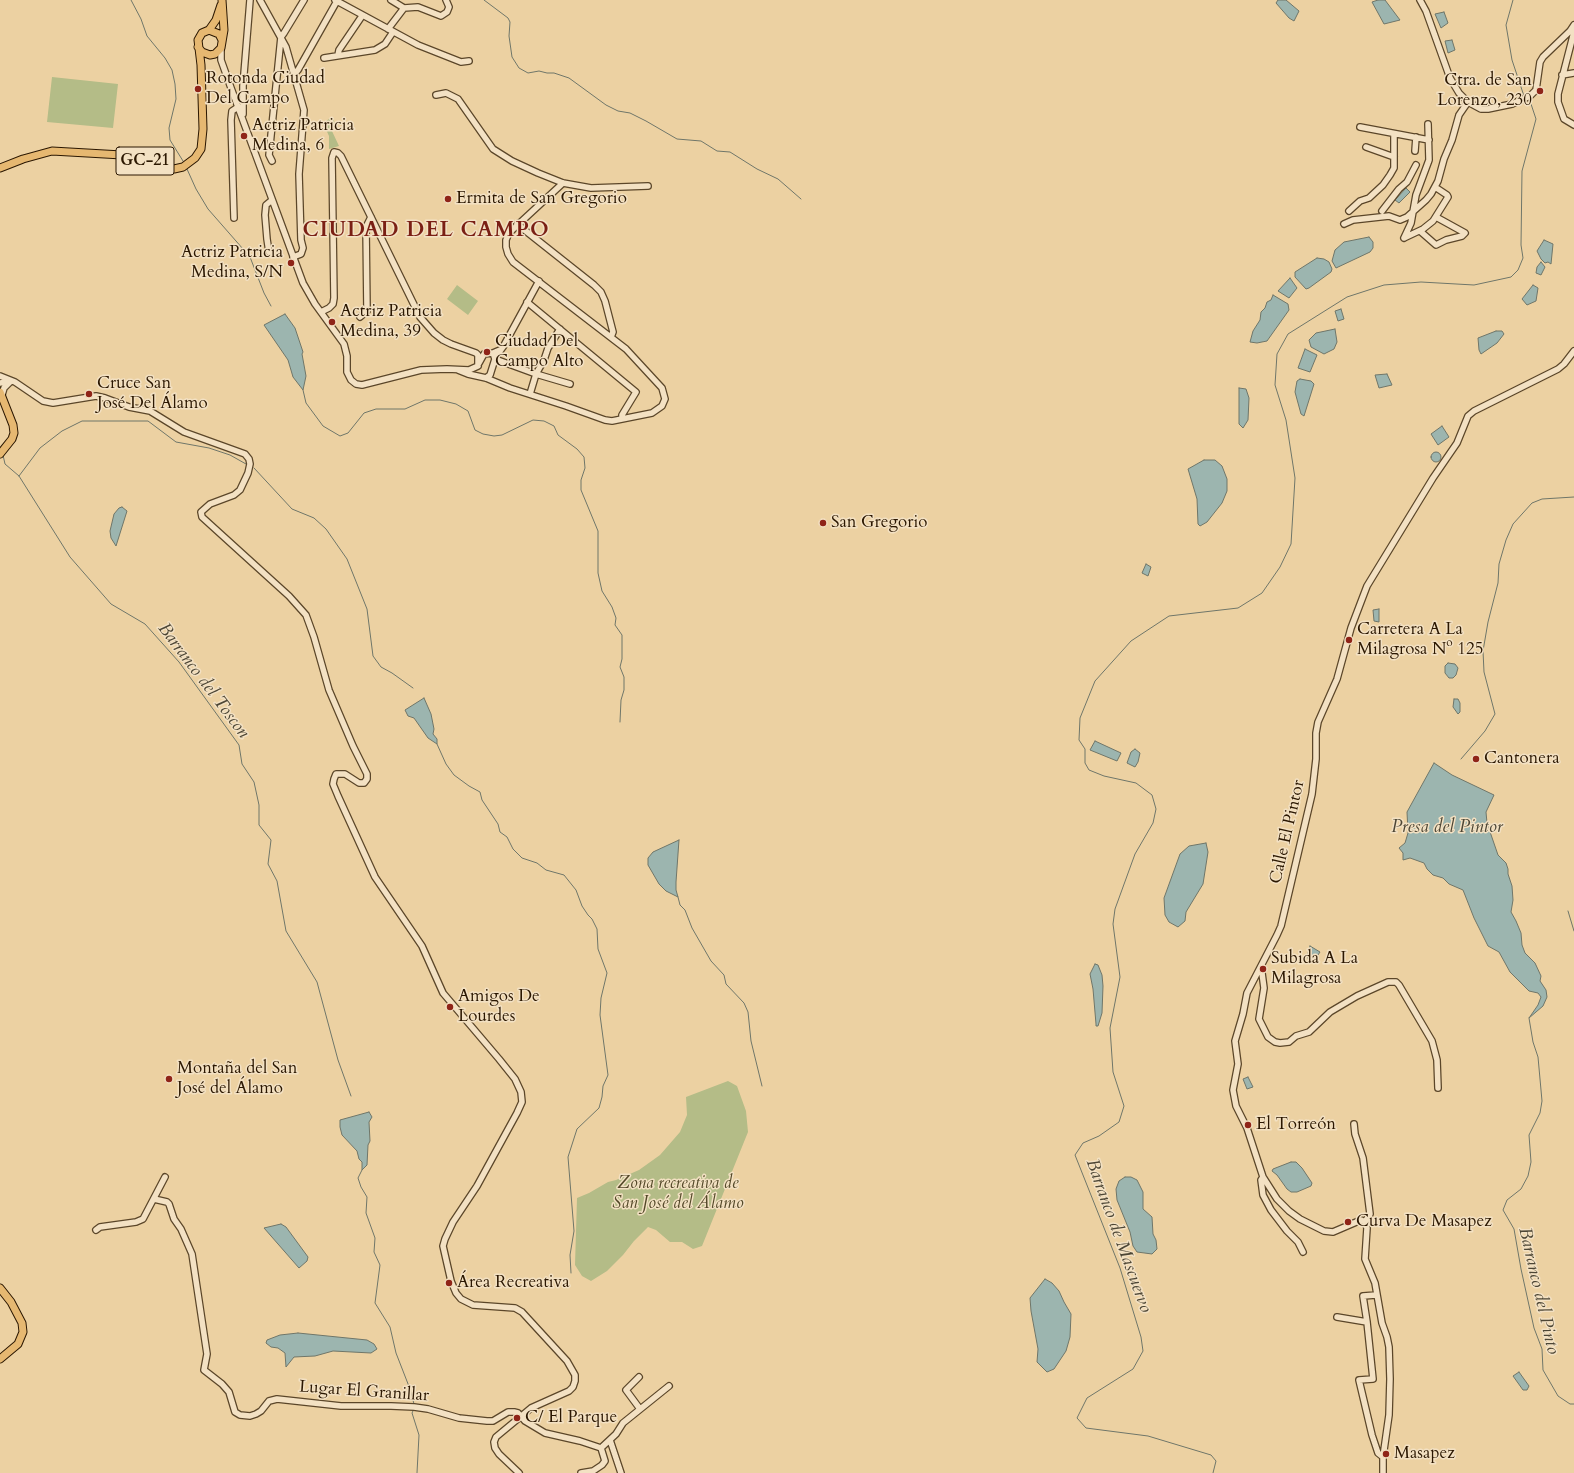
<!DOCTYPE html>
<html>
<head>
<meta charset="utf-8">
<style>
  body { margin:0 }
  canvas { display:block; background:#ecd1a2 }
</style>
</head>
<body>
<canvas width="1574" height="1473"></canvas>
<script>
const c = document.querySelector('canvas').getContext('2d');
c.lineJoin = 'round';
function fill(path, color) { c.fillStyle = color; c.fill(path, 'evenodd'); }
const shape = rows => new Path2D(rows.map(r => 'M' + r).join(''));
function stroke(path, color, width, dash) { c.strokeStyle = color; c.lineWidth = width; c.lineCap = dash ? 'butt' : 'round'; c.setLineDash(dash || []); c.stroke(path); }
function drawText(font, color, halo, rows, align = 'center') {
  c.font = font + ' Cardo,serif'; c.lineWidth = 3; c.setLineDash([]); c.textBaseline = 'middle'; c.strokeStyle = halo; c.fillStyle = color; for (const [text, x, y, turn = 0] of rows) {
    c.save(); c.translate(x, y); c.rotate((+turn || 0) * Math.PI / 180); c.textAlign = isNaN(turn) ? turn : align; if (halo) c.strokeText(text, 0, 0); c.fillText(text, 0, 0); c.restore();
  }
}
const green = shape([
  [52,77,118,84,113,128,47,122],
  [332,117,336,125,331,129,339,146,329,149,329,136,323,123],
  [457,285,478,301,468,315,447,299],
  [728,1081,737,1086,746,1111,748,1132,702,1246,693,1249,682,1242,670,1242,656,1230,648,1227,634,1241,623,1255,607,1271,591,1281,582,1276,575,1265,577,1198,589,1193,608,1182,616,1180,639,1170,660,1155,680,1132,687,1115,686,1097]
]);
const water = shape([
  [1278,0,1286,0,1299,11,1294,21,1289,18,1276,3,1278,0],
  [1378,0,1385,0,1400,20,1384,24,1372,2,1378,0],
  [1444,12,1448,23,1441,28,1435,14,1444,12],
  [1452,40,1455,50,1448,53,1445,41,1452,40],
  [1406,188,1410,192,1399,203,1395,200,1406,188],
  [1369,237,1373,242,1373,248,1370,252,1336,268,1332,261,1335,250,1344,242,1369,237],
  [1544,240,1553,244,1551,264,1548,262,1545,263,1541,259,1537,251,1544,240],
  [1317,258,1324,259,1329,262,1332,269,1331,272,1309,288,1306,289,1295,277,1295,272,1317,258],
  [1541,262,1545,267,1541,275,1536,273,1537,267,1541,262],
  [1290,278,1297,288,1289,298,1278,291,1290,278],
  [1533,285,1538,288,1536,301,1527,305,1522,299,1533,285],
  [1273,295,1288,304,1289,310,1267,341,1257,343,1250,342,1253,331,1260,320,1261,312,1265,308,1267,302,1271,300,1273,295],
  [1341,309,1344,319,1338,321,1335,311,1341,309],
  [285,314,295,328,303,352,302,354,306,376,303,390,293,377,288,360,264,325,285,314],
  [1335,329,1337,342,1334,349,1324,354,1311,347,1309,340,1316,333,1335,329],
  [1496,331,1502,331,1504,334,1497,343,1481,354,1479,350,1478,338,1496,331],
  [1305,349,1317,355,1310,372,1298,368,1305,349],
  [1387,374,1392,385,1379,388,1375,375,1387,374],
  [1300,379,1311,381,1314,384,1304,416,1301,414,1295,392,1297,381,1300,379],
  [1239,388,1246,389,1249,398,1248,420,1243,428,1239,424,1239,388],
  [1442,426,1449,437,1438,445,1431,434,1442,426],
  '1431 457a5 5 0 1 1 10 0a5 5 0 1 1-10 0Z',
  [1204,460,1215,460,1222,466,1227,479,1227,491,1222,503,1207,522,1200,526,1198,524,1197,499,1188,469,1204,460],
  [122,507,127,511,116,546,111,538,110,531,114,514,119,508,122,507],
  [1146,564,1151,567,1148,576,1142,573,1146,564],
  [1379,609,1379,622,1374,621,1373,610,1379,609],
  [1448,663,1455,664,1458,668,1456,675,1453,678,1449,678,1445,673,1445,666,1448,663],
  [424,698,431,714,434,729,433,734,437,739,437,744,428,738,414,718,408,716,405,710,424,698],
  [1454,699,1458,699,1460,703,1460,712,1458,714,1453,707,1454,699],
  [1095,741,1121,753,1117,761,1090,750,1095,741],
  [1135,749,1140,753,1138,762,1135,767,1127,763,1131,752,1135,749],
  [1434,763,1452,775,1494,795,1486,812,1487,823,1498,855,1506,863,1508,869,1508,874,1512,886,1513,900,1511,912,1516,921,1521,933,1522,945,1525,953,1535,963,1541,976,1540,981,1546,990,1547,997,1543,1006,1529,1018,1538,1005,1541,997,1538,993,1529,991,1510,972,1499,952,1488,946,1474,918,1463,890,1449,884,1443,878,1433,875,1427,869,1424,863,1410,858,1403,860,1403,853,1399,848,1405,843,1408,833,1407,812,1434,763],
  [679,840,676,882,676,890,678,897,666,891,659,884,648,865,648,858,653,852,679,840],
  [1206,843,1208,852,1203,884,1186,912,1185,921,1178,927,1169,922,1165,915,1164,898,1180,854,1189,846,1206,843],
  [1310,946,1320,952,1318,955,1309,961,1307,956,1310,946],
  [1095,964,1098,965,1102,975,1103,986,1102,1013,1098,1026,1096,1026,1096,1024,1093,989,1090,974,1095,964],
  [1248,1077,1253,1087,1247,1089,1243,1079,1248,1077],
  [369,1112,372,1117,369,1122,370,1141,368,1145,367,1165,362,1170,362,1162,359,1159,357,1151,342,1135,340,1127,340,1120,369,1112],
  [1291,1162,1296,1162,1302,1168,1312,1183,1311,1186,1297,1192,1291,1192,1287,1189,1277,1175,1272,1171,1273,1169,1291,1162],
  [1125,1177,1131,1177,1137,1180,1143,1192,1143,1209,1152,1217,1153,1234,1156,1240,1157,1249,1152,1254,1137,1252,1133,1246,1130,1232,1117,1200,1116,1189,1119,1181,1125,1177],
  [281,1224,286,1227,308,1257,307,1261,299,1268,264,1228,281,1224],
  [1045,1279,1052,1283,1059,1291,1064,1302,1071,1314,1070,1337,1066,1351,1054,1369,1047,1372,1037,1362,1038,1349,1031,1311,1030,1298,1045,1279],
  [298,1333,367,1340,374,1344,377,1349,371,1353,333,1351,315,1356,294,1357,286,1367,285,1353,278,1348,271,1347,266,1343,267,1340,280,1335,298,1333],
  [1519,1372,1529,1386,1527,1390,1523,1390,1513,1376,1519,1372]
]);
const stream = shape([
  [131,0,141,19,147,36,165,58,172,70,175,84,176,99,169,128,170,140,183,161],
  [484,0,508,18,510,22,509,36,512,57,519,68,528,73,539,71,547,73,554,73,569,78,606,105,618,111,630,113,646,121,677,139,701,141,717,151,730,152,757,169,778,179,801,199],
  [1513,0,1506,25,1512,60,1524,96],
  [187,169,196,189,208,209,250,257,264,293,271,306],
  [303,390,306,403,323,426,340,436,348,433,364,413,376,409,405,409,425,400,440,400,456,404,468,411,475,430,483,434,494,436,502,435,533,420,544,421,554,426,558,435,577,449,584,457,585,468,581,480,581,490,598,531,598,573,602,591,612,607,616,618,615,625,622,635,622,659,620,667,624,677,624,690,621,700,620,722],
  [3,455,5,464,19,476,70,557,111,604,145,624,179,662,239,745,242,764,254,782,259,805,259,825,271,840,268,864,277,881,286,931,317,982,338,1060,351,1096],
  [254,468,292,509,314,518,326,529,347,559,367,609,373,656,381,667,392,673,413,688],
  [19,476,40,448,62,431,82,421,148,421,176,442,209,448,230,455,246,464],
  [437,744,446,764,454,775,469,786,480,792,482,800,498,824,500,832,507,837,513,849,522,858,537,863,546,870,564,875,576,890,582,906,588,915,592,919,597,929,598,949,607,973,601,998,600,1015,608,1075,603,1086,602,1097,599,1108,577,1129,568,1157,574,1231,570,1255,571,1273],
  [1461,759,1485,731,1495,714,1484,672,1483,651,1488,622,1498,583,1499,564,1506,540,1513,524,1532,503,1542,499,1574,497],
  [678,897,680,905,685,910,692,928,711,961,724,975,726,984,744,1003,748,1012,751,1041,762,1086],
  [1568,911,1574,931],
  [1529,1018,1533,1042,1538,1057,1542,1101,1540,1113,1529,1135,1531,1162,1528,1176,1521,1189,1507,1200,1503,1210,1514,1229,1521,1269,1534,1328,1542,1349,1543,1370,1558,1396,1570,1404,1574,1404],
  [362,1170,358,1178,361,1187,367,1197,366,1213,375,1238,374,1252,380,1265,375,1303,390,1327,396,1353,410,1389,414,1404],
  [414,1409,412,1413,419,1435,417,1473],
  [1213,1473,1216,1461,1211,1455,1148,1436,1086,1428,1077,1418,1087,1398,1133,1369,1143,1351,1141,1337,1120,1268,1075,1155,1083,1143,1099,1136,1119,1122,1124,1106,1113,1072,1110,1028,1120,977,1113,924,1115,909,1135,854,1153,823,1156,809,1152,795,1136,783,1104,776,1089,770,1085,763,1085,749,1079,740,1080,718,1095,681,1131,641,1169,616,1238,608,1262,593,1280,567,1291,544,1295,478,1286,420,1275,385,1277,354,1288,334,1347,297,1384,285,1421,282,1474,285,1511,277,1518,270,1523,258,1521,245,1522,171,1536,119,1531,104,1528,100]
]);
const minor = shape([
  [260,0,286,47,304,110,299,174,301,240,303,248,301,254,293,257],
  [335,0,418,45,461,62,469,61],
  [391,0,404,8],
  [1420,0,1426,11,1450,78,1459,93,1468,102,1481,109,1488,109,1512,104,1530,96,1536,90,1540,62,1543,57,1570,31,1574,25],
  [1574,26,1574,32,1558,94,1558,102,1564,119,1574,125],
  [388,29,404,8,418,7,441,16,447,12,449,7,446,0],
  [221,48,221,60,231,88,303,283,315,304,344,344,347,356,347,372,351,380,356,384,362,385,421,370,447,369,469,370,478,366],
  [338,55,339,50,362,16],
  [324,58,375,50,385,44,393,32],
  [295,73,298,70,337,1],
  [1562,75,1574,73],
  [436,95,446,93,458,99,493,149,512,161,538,173,563,183,591,188,648,186],
  [243,114,243,86,250,0],
  [1360,127,1429,140],
  [1366,147,1394,157],
  [1415,151,1416,137],
  [272,161,269,155,281,37,284,33,304,0],
  [1349,211,1360,201,1369,198,1383,185,1390,175,1394,168,1394,134],
  [1382,211,1399,189,1407,182,1416,165],
  [234,218,231,120,232,111,238,107],
  [517,224,594,285,601,292,605,301,613,332,611,337],
  [1344,224,1353,220,1389,216,1400,220,1407,217,1426,200,1431,194,1438,181,1444,159,1452,140,1459,115,1468,102],
  [1420,231,1436,245,1446,240,1462,236,1465,233,1436,217],
  [1404,238,1411,223,1416,195,1429,160,1428,124],
  [1404,238,1423,229,1433,221,1448,197,1447,195,1435,187],
  [269,252,267,239,265,215,266,205,272,200],
  [527,302,636,392,622,415,622,419],
  [321,312,329,308,333,304,334,298,332,158,334,152,338,153,341,156,420,317,434,333,443,340,451,344,476,353,478,355,478,364],
  [360,317,367,311,366,227,371,217],
  [495,358,503,347,539,281],
  [495,359,536,374,570,384],
  [479,363,484,354,493,353,500,350],
  [458,370,468,374,486,378,510,388,566,406,605,420,612,421,652,413,662,406,665,399,662,388,626,349,513,262,508,254,506,247,506,240,509,233,563,183],
  [0,376,15,382,43,401,53,403,96,396,105,398,129,407,150,411,184,432,245,454,249,459,250,464,248,473,240,490,234,495,210,504,201,512,202,517,289,596,306,615,314,637,329,690,353,746,367,774,367,779,364,783,359,783,345,774,336,774,334,779,333,784,338,796,375,877,422,946,443,993,499,1059,515,1079,521,1092,522,1102,517,1113,477,1186,453,1222,445,1239,443,1246,451,1281,456,1293,461,1299,473,1305,515,1308,522,1312,567,1361,575,1375,575,1381,573,1387,569,1391,531,1408,496,1437,494,1442,495,1448,499,1454,519,1473],
  [486,378,490,375,495,359,494,356],
  [0,383,10,381],
  [530,394,536,374,544,360,548,348,560,329],
  [2,395,4,388,11,381],
  [1259,970,1262,973,1264,988,1259,1019,1268,1037,1275,1042,1280,1043,1289,1042,1296,1036,1309,1032,1330,1012,1357,996,1388,982,1396,982,1399,985,1432,1041,1437,1060,1438,1088],
  [1354,1124,1355,1134,1363,1158,1370,1214,1365,1222],
  [1263,1177,1261,1180,1263,1195,1271,1210,1287,1231,1298,1242,1303,1252],
  [154,1199,167,1202,169,1204,174,1219,181,1229,192,1254,207,1354,204,1370,222,1384,229,1392,235,1412,240,1415,250,1416,256,1414,261,1411,269,1401,277,1399,341,1406,391,1406,414,1407,428,1409,459,1418,487,1421,493,1421,508,1412,514,1412,518,1413,525,1421,545,1433,580,1441,601,1448],
  [96,1230,100,1227,136,1222,143,1219,165,1177],
  [1376,1295,1363,1296,1367,1322,1373,1379,1359,1380,1372,1435,1378,1453,1383,1457],
  [1337,1317,1367,1322],
  [639,1377,626,1390,640,1409],
  [610,1440,621,1473],
  [601,1448,616,1434,623,1423,669,1386],
  [581,1473,593,1471,602,1465,605,1461,601,1448],
  [1383,1473,1383,1457,1389,1415,1390,1379,1389,1347,1387,1337,1382,1323,1375,1283,1365,1259,1367,1228,1365,1222,1361,1220,1333,1232,1324,1231,1300,1219,1289,1211,1277,1199,1263,1177,1247,1128,1236,1106,1233,1090,1238,1064,1235,1041,1243,1014,1247,993,1277,935,1281,926,1312,794,1316,759,1316,733,1318,722,1337,679,1351,628,1367,586,1433,478,1457,443,1468,416,1474,411,1558,369,1564,364,1574,351]
]);
const major = shape([
  [209,30,216,20,221,5],
  [198,47,202,52,210,55,215,54,221,48,224,30,222,0],
  [0,168,23,159,52,151,122,155,135,158,174,169,183,167,195,158,201,149,203,129,201,65,198,40,202,33,209,30,219,34,222,40],
  [0,392,13,425,14,433,12,439,0,454],
  [0,1288,11,1302,22,1323,23,1332,18,1344,0,1359]
]);
const markers = [
  [198,89,4,"#8f2418"],
  [1540,91,4,"#8f2418"],
  [244,136,4,"#8f2418"],
  [448,199,4,"#8f2418"],
  [291,263,4,"#8f2418"],
  [332,322,4,"#8f2418"],
  [487,352,4,"#8f2418"],
  [89,394,4,"#8f2418"],
  [823,523,4,"#8f2418"],
  [1349,640,4,"#8f2418"],
  [1476,759,4,"#8f2418"],
  [1263,969,4,"#8f2418"],
  [450,1007,4,"#8f2418"],
  [169,1079,4,"#8f2418"],
  [1248,1125,4,"#8f2418"],
  [1348,1222,4,"#8f2418"],
  [449,1283,4,"#8f2418"],
  [517,1418,4,"#8f2418"],
  [1386,1454,4,"#8f2418"]
];
const shields = [
  [145,161,58]
];
const shieldNames = [
  ["GC-21",145,161]
];
const poiNames = [
  ["Rotonda Ciudad",206,79],
  ["Del Campo",206,99],
  ["Ctra. de San",1532,81,"right"],
  ["Lorenzo, 230",1532,101,"right"],
  ["Actriz Patricia",252,126],
  ["Medina, 6",252,146],
  ["Ermita de San Gregorio",456,199],
  ["Actriz Patricia",283,253,"right"],
  ["Medina, S/N",283,273,"right"],
  ["Actriz Patricia",340,312],
  ["Medina, 39",340,332],
  ["Ciudad Del",495,342],
  ["Campo Alto",495,362],
  ["Cruce San",97,384],
  ["José Del Álamo",97,404],
  ["San Gregorio",831,523],
  ["Carretera A La",1357,630],
  ["Milagrosa Nº 125",1357,650],
  ["Cantonera",1484,759],
  ["Subida A La",1271,959],
  ["Milagrosa",1271,979],
  ["Amigos De",458,997],
  ["Lourdes",458,1017],
  ["Montaña del San",177,1069],
  ["José del Álamo",177,1089],
  ["El Torreón",1256,1125],
  ["Curva De Masapez",1356,1222],
  ["Área Recreativa",457,1283],
  ["C/ El Parque",525,1418],
  ["Masapez",1394,1454]
];
const streetNames = [
  ["Calle El Pintor",1288,832,-77],
  ["Lugar El Granillar",364,1392,4]
];
const parkNames = [
  ["Zona recreativa de",678,1184],
  ["San José del Álamo",678,1204]
];
const waterNames = [
  ["Barranco del Toscon",203,681,53],
  ["Presa del Pintor",1447,828],
  ["Barranco de Mascuervo",1118,1236,70],
  ["Barranco del Pinto",1538,1291,77]
];
const districtNames = [
  ["CIUDAD DEL CAMPO",426,231]
];
fill(green, '#b4bc87');
fill(water, '#9cb5af');
stroke(water, '#6f7669', 1);
stroke(stream, '#6f7669', 1);
stroke(minor, '#5b4629', 8);
stroke(major, '#2b1701', 9);
stroke(minor, '#f3e1c3', 5.5);
stroke(major, '#e6b871', 7);
for (const [x, y, r, color] of markers) { const dot = new Path2D(); dot.arc(x, y, r, 0, 2 * Math.PI); c.fillStyle = color; c.fill(dot); stroke(dot, '#f3e1c3', 1.5); }
for (const [x, y, w] of shields) { const box = new Path2D(); box.roundRect(x - w / 2, y - 14, w, 28, 3); c.fillStyle = '#f3e1c3'; c.fill(box); stroke(box, '#2b1701', 1); }
drawText('bold 16px', '#2b1701', null, shieldNames);
drawText('17px', '#2b1701', '#f3e1c3', poiNames, 'left');
drawText('17px', '#2b1701', '#f3e1c3', streetNames);
drawText('italic 17px', '#544929', '#f3e1c3', parkNames);
drawText('italic 18px', '#4d4635', '#f3e1c3', waterNames);
c.letterSpacing = '1px';
drawText('bold 21px', '#7a1f14', '#f3e1c3', districtNames);
c.letterSpacing = '0px';
</script>
</body>
</html>
